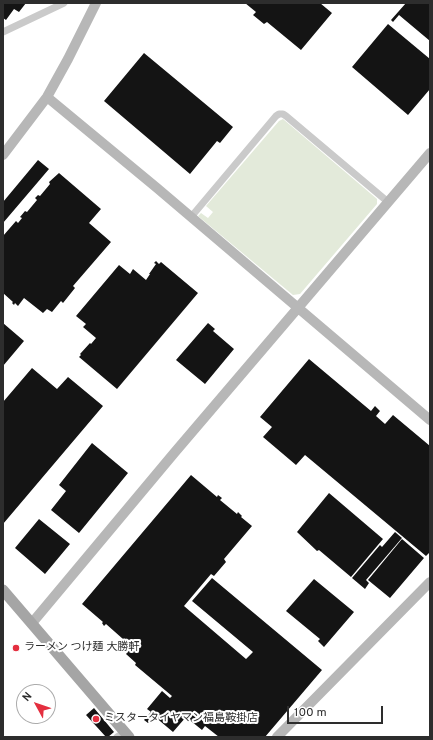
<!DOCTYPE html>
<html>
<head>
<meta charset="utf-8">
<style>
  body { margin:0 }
  #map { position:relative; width:433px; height:740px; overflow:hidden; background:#fff; font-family:Overpass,sans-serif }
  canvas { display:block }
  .frame { position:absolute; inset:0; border:4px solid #2d2d2d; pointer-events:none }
  .north { position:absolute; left:16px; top:684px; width:40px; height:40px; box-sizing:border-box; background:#fff; border:1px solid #ababab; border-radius:50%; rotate:310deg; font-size:11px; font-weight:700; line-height:16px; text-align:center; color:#2d2d2d }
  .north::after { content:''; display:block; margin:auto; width:14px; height:18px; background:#e42f3f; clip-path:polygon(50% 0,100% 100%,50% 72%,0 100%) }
  .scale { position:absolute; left:287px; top:706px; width:96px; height:18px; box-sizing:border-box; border:2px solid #2d2d2d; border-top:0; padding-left:5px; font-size:12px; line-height:14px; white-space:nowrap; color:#2d2d2d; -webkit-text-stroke:3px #fff; paint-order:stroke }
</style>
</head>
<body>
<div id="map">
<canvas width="433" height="740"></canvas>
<div class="frame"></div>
<div class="north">N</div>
<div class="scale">100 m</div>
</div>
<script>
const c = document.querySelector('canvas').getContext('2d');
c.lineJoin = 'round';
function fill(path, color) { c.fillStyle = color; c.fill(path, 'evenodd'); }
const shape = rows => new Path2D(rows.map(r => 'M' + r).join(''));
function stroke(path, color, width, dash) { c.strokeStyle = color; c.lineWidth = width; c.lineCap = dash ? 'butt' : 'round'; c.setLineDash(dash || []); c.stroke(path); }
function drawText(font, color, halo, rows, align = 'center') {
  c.font = font + ' Overpass,"Noto Sans JP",sans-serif'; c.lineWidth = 4; c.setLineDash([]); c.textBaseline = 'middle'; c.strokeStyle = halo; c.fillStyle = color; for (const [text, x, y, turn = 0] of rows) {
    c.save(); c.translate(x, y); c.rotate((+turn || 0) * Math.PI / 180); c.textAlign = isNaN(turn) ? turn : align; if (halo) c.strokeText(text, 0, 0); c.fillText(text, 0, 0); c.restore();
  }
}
const green = shape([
  [283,119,377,199,377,204,300,294,293,295,198,216,201,213,208,218,213,212,206,206,279,121]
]);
const building = shape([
  [3,3,26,3,19,12,14,9,6,20,3,18],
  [245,3,320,3,332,13,301,50,267,22,264,24,253,15,256,12],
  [406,3,430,3,430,41,399,15,393,22,391,20],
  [388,24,430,59,430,89,408,115,352,67],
  [144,53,233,127,220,143,217,141,190,174,104,101],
  [38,160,49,169,3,223,3,202],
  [59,173,101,209,89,223,111,242,73,286,75,288,63,303,61,301,52,312,47,309,43,313,24,298,18,306,15,303,14,305,12,303,13,302,3,293,3,239,4,238,3,236,16,221,18,223,22,218,20,217,25,211,27,212,37,200,35,198,38,195,40,196,50,184,49,182],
  [156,261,159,264,161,262,198,293,117,389,79,357,81,355,80,354,90,343,91,344,96,338,83,327,86,324,76,316,119,265,130,274,133,269,146,280,150,274,149,274,156,264,154,263],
  [3,323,24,341,3,366],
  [208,323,215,329,213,331,234,349,205,384,176,360],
  [309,359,371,411,375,406,380,411,376,416,385,424,393,415,430,446,430,552,426,556,305,455,296,465,263,437,272,427,260,417],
  [32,368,57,389,68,377,103,406,3,524,3,402],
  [92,443,128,473,79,533,51,510,66,491,59,485],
  [191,475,217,497,218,495,222,498,220,500,237,514,238,512,242,516,241,517,252,526,224,559,226,562,214,576,211,574,184,606,246,659,253,652,192,601,212,578,322,670,265,737,219,737,205,726,202,730,186,717,173,732,154,716,148,723,144,720,151,712,147,709,162,691,170,698,172,696,135,665,136,663,126,654,132,647,106,624,104,626,102,623,103,622,82,604],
  [329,493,383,539,351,577,319,550,317,551,297,532],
  [39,519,70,544,45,574,15,548],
  [395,532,402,538,366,580,369,583,365,589,352,578,380,545,382,547],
  [402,539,424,558,390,598,368,580],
  [314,579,354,612,324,647,318,641,320,639,286,611],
  [94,708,114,732,108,737,106,737,86,715]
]);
const street = shape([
  [3,32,64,3],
  [191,217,276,116,279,114,283,114,286,116,388,202],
  [117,737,125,732]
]);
const secondary = shape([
  [47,97,157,188,430,420],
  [3,155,47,97,68,59,96,3],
  [32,623,175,452,430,153],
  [277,737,430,582]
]);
const primary = shape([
  [3,590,129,737]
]);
const markers = [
  [16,648,4,"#e42f3f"],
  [96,719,4,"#e42f3f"]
];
const poiNames = [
  ["ラーメン つけ麺 大勝軒",24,648],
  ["ミスタータイヤマン福島鞍掛店",104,719]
];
fill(green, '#e3eada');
fill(building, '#141414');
stroke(street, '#cacaca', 7);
stroke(secondary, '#b7b7b7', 10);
stroke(primary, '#a5a5a5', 11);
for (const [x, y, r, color] of markers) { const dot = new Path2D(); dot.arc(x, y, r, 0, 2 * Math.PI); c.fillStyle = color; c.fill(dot); stroke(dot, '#fff', 1.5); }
drawText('11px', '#2d2d2d', '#fff', poiNames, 'left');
</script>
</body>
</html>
